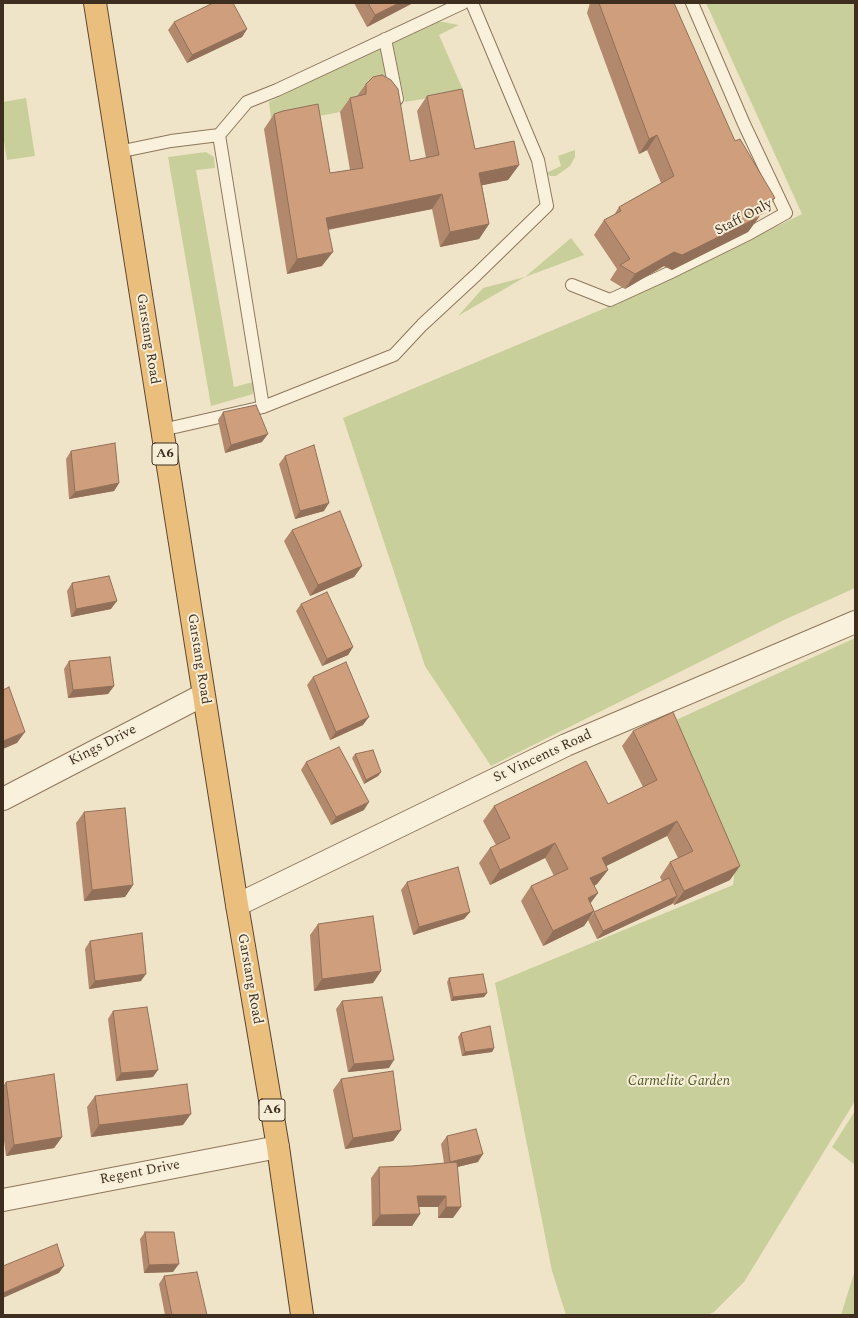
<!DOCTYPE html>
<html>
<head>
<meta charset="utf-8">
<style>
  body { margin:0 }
  #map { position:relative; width:858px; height:1318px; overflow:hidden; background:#f0e4c8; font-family:Spectral,serif }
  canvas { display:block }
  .frame { position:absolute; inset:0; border:4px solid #3d2e20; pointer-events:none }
</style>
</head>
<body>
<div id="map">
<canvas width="858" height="1318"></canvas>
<div class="frame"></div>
</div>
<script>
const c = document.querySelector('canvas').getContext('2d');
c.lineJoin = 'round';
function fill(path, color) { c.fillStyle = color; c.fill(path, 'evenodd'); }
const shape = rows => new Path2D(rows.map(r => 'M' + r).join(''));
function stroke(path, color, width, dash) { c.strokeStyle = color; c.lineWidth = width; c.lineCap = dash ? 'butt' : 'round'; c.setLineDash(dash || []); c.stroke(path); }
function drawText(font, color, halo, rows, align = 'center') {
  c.font = font + ' Spectral,serif'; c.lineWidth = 4; c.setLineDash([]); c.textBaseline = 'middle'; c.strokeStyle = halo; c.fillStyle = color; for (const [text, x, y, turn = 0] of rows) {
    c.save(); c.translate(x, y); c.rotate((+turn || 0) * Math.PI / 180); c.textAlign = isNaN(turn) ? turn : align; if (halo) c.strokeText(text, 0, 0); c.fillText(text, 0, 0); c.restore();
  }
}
const green = shape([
  [706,3,855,3,855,588,784,620,491,766,425,666,343,418,634,296,802,214],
  [438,21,459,25,439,35,464,92,405,102,392,41],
  [380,47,389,94,356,109,272,125,269,102],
  [26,98,35,156,7,160,3,135,3,102],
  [575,150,575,157,570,166,556,176,550,176,546,173,561,166,558,156],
  [206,152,214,157,215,168,196,170,234,387,253,382,253,394,211,406,168,157],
  [571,238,584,255,525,277,458,316,483,288,525,277],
  [855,638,855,1101,744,1282,714,1312,708,1315,566,1315,552,1271,495,983,733,885,735,868,663,726],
  [855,1111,855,1165,832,1147],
  [855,1270,855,1315,841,1315]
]);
const service = shape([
  [385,39,397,99],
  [219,135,263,407],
  [118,152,171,141,219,135,247,102,277,90,463,3],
  [572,285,610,300,669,273,750,233,786,213,744,124,692,3],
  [162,430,263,407,394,355,422,325,476,275,547,206,538,160,472,3]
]);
const minor = shape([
  [3,799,203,695],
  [3,1200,278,1147]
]);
const tertiary = shape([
  [237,905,566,745,855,622]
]);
const trunk = shape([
  [95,3,237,905,278,1147,302,1315]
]);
const wall = shape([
  [354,3,413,3,367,27],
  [590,3,674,3,764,213,758,216,759,217,748,232,672,270,664,266,625,289,610,280,617,269,594,235,604,220,614,215,619,207,661,183,647,150,639,154,587,13],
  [174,22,247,29,242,37,187,63,168,30],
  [366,84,410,161,426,158,417,111,427,96,475,149,519,165,508,180,482,185,489,224,479,239,440,247,432,209,328,230,322,266,287,274,264,129,274,114,330,173,350,170,340,112,350,98,357,96],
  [223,412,262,442,225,453,218,420],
  [71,451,119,483,114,491,69,499,66,459],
  [285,456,324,511,295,519,279,464],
  [292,530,362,566,354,577,310,596,284,541],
  [72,583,111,609,71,617,67,591],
  [301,604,353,647,348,655,322,666,296,611],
  [69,661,114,686,108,694,68,698,64,669],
  [313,677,363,725,330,740,307,685],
  [633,731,730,880,674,905,673,903,672,904,597,939,588,920,594,912,662,881,660,877,670,862,678,858,667,836,606,866,608,870,597,884,594,886,598,893,590,903,594,911,584,926,543,946,521,901,531,886,554,876,545,858,490,885,479,863,490,848,496,845,483,821,494,806,608,804,643,787,622,746],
  [355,754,381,772,378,776,364,784,352,758],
  [306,762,364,810,331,825,301,770],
  [84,812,133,885,125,897,84,901,76,823],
  [407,882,470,912,464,919,413,935,401,890],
  [318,924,381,971,373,983,314,991,310,935],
  [90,941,141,981,89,989,85,949],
  [449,978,487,993,484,997,451,1001,447,982],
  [342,1001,389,1068,348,1072,336,1009],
  [113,1011,153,1077,116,1081,108,1019],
  [461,1033,494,1048,492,1052,462,1056,458,1037],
  [341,1079,401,1130,393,1141,345,1149,333,1090],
  [6,1082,62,1137,54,1148,6,1156,3,1133,3,1086],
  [95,1096,183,1125,91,1137,87,1107],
  [447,1136,478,1162,457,1167,453,1218,438,1218,438,1207,419,1207,420,1214,412,1226,372,1226,371,1178,379,1167,412,1166,444,1163,441,1144],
  [145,1232,173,1272,144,1273,140,1239],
  [164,1276,207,1315,165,1315,159,1284]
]);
const shadedWall = shape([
  [399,3,413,3,367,27,375,15],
  [247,29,242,37,187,63,192,55],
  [657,135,647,150,639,154,649,139],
  [519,165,508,180,469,188,479,173],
  [442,194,432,209,315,232,326,218],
  [775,198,764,213,745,223,756,209],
  [759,217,748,232,672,270,664,266,625,289,635,274,674,252],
  [489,224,479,239,440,247,450,232],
  [333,252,322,266,287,274,297,259],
  [268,434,262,442,225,453,231,445],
  [119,483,114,491,69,499,75,492],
  [329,503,324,511,295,519,300,511],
  [362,566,354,577,310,596,318,585],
  [117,601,111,609,71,617,76,609],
  [353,647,348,655,322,666,327,659],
  [114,686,108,694,68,698,73,690],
  [369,717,363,725,330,740,336,732],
  [25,732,17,743,3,749,3,741],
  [381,772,378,776,364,784,366,780],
  [369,802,364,810,331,825,336,817],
  [677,821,667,836,592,873,602,858],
  [555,843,545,858,490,885,500,870],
  [740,866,730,880,674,905,684,891],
  [608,870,597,884,580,893,590,878],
  [133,885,125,897,84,901,92,890],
  [598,893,587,908,588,898],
  [677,896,672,904,597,939,603,931],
  [594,911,584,926,543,946,553,931],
  [470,912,464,919,413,935,419,927],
  [381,971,373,983,314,991,322,979],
  [146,974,141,981,89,989,95,981],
  [487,993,484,997,451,1001,453,997],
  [494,1048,492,1052,462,1056,465,1052],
  [394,1060,389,1068,348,1072,354,1064],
  [158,1070,153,1077,116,1081,121,1073],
  [191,1114,183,1125,91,1137,99,1125],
  [401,1130,393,1141,345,1149,353,1138],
  [62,1137,54,1148,6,1156,14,1145],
  [483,1154,478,1162,445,1170,450,1162],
  [417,1196,446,1196,438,1207,409,1207],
  [446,1207,461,1207,453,1218,438,1218],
  [420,1214,412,1226,372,1226,380,1215],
  [179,1264,173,1272,144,1273,149,1265],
  [64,1266,59,1273,3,1298,3,1293]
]);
const building = shape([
  [213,3,233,3,247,29,192,55,174,22,213,3],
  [368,3,399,3,375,15,368,3],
  [599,3,674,3,735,141,740,139,775,198,756,209,759,217,682,255,674,252,635,274,620,265,630,259,604,220,621,211,619,207,674,176,657,135,649,139,599,3],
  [382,75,391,80,398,89,410,161,439,155,427,96,462,89,475,149,514,141,519,165,479,173,489,224,450,232,442,194,326,218,333,252,297,259,274,114,283,111,318,104,330,173,363,168,350,98,366,94,366,84,373,77,382,75],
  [256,405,268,434,231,445,223,412,256,405],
  [115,443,119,483,75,492,71,451,115,443],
  [314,445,329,503,300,511,285,456,314,445],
  [340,511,362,566,318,585,292,530,340,511],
  [109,576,117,601,76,609,72,583,109,576],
  [327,592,353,647,327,659,301,604,327,592],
  [110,657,114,686,73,690,69,661,110,657],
  [346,662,369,717,336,732,313,677,346,662],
  [9,687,25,732,3,741,3,690,9,687],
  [673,712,740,866,684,891,670,862,693,851,677,821,602,858,608,870,590,878,598,893,588,898,594,911,553,931,531,886,568,869,555,843,500,870,490,848,510,838,494,806,586,761,608,804,657,780,633,731,673,712],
  [339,747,369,802,336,817,306,762,339,747],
  [373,750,381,772,366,780,355,754,373,750],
  [125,808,133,885,92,890,84,812,125,808],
  [458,867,470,912,419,927,407,882,458,867],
  [669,878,677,896,603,931,594,912,669,878],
  [373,916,381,971,322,979,318,924,373,916],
  [142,933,146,974,95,981,90,941,142,933],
  [483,974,487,993,453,997,449,978,483,974],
  [382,997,394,1060,354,1064,342,1001,382,997],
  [147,1007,158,1070,121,1073,113,1011,147,1007],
  [490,1026,494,1048,465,1052,461,1033,490,1026],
  [393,1071,401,1130,353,1138,341,1079,393,1071],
  [54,1074,62,1137,14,1145,6,1082,54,1074],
  [187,1084,191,1114,99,1125,95,1096,187,1084],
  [476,1129,483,1154,450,1162,447,1136,476,1129],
  [457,1162,461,1207,446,1207,446,1196,417,1196,420,1214,380,1215,379,1167,412,1166,457,1162],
  [145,1232,174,1232,179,1264,149,1265,145,1232],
  [57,1244,64,1266,3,1293,3,1266,57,1244],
  [197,1272,207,1315,172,1315,164,1276,197,1272]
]);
const shields = [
  [165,454,26],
  [272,1110,26]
];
const shieldNames = [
  ["A6",165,454],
  ["A6",272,1110]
];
const streetNames = [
  ["Staff Only",744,218,-28],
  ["Garstang Road",147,339,81],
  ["Garstang Road",198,659,81],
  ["Kings Drive",103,746,-27],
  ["St Vincents Road",543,757,-25],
  ["Garstang Road",249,979,80],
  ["Regent Drive",140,1173,-11]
];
const parkNames = [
  ["Carmelite Garden",679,1082]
];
fill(green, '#c9cf9b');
stroke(service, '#8d765c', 14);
stroke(minor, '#8d765c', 24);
stroke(tertiary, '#8d765c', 24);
stroke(trunk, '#5b4430', 24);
stroke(service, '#faf1dc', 12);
stroke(minor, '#faf1dc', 22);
stroke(tertiary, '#faf1dc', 22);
stroke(trunk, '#eabe7c', 22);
fill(wall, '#b2896c');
fill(shadedWall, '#916f58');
fill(building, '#cf9f7d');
stroke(building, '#916f58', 1);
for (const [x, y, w] of shields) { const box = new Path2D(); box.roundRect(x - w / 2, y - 11, w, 22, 3); c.fillStyle = '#f7eed8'; c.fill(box); stroke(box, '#3d2e20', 1); }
drawText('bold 13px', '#3d2e20', null, shieldNames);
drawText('14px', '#3d2e20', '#f7eed8', streetNames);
drawText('italic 14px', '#4d5a26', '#f7eed8', parkNames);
</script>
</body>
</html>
